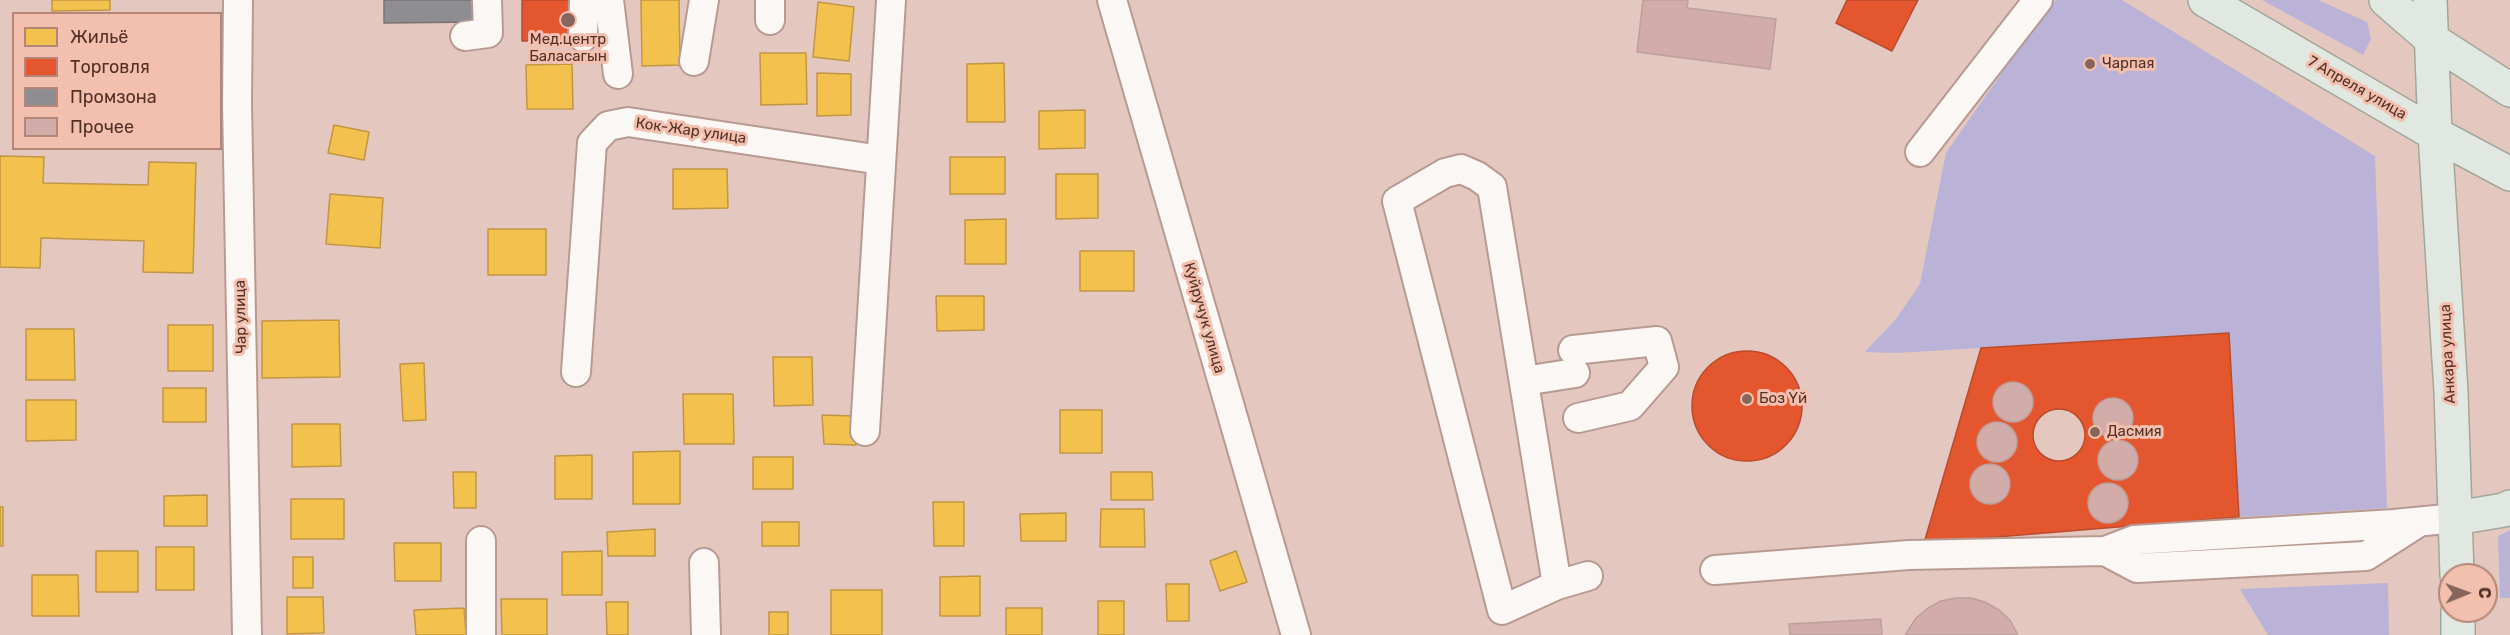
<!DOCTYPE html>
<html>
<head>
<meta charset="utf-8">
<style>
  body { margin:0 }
  #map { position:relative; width:2510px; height:635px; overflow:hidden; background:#e4c7be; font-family:Rubik,sans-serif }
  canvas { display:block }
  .legend { position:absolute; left:12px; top:12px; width:210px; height:138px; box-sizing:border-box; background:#f3bfaf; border:2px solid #b38678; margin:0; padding:8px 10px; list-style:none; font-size:18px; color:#533126 }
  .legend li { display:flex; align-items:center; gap:12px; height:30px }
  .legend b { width:30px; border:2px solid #b38678 }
  .north { position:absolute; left:2438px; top:563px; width:60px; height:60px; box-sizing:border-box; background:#f3bfaf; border:2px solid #b38678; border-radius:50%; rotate:89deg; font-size:16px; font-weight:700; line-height:24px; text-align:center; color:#533126 }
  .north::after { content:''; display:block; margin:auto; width:21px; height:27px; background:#86665b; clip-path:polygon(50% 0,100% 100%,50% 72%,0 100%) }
</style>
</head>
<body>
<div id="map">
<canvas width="2510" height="635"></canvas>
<ul class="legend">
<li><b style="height:16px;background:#f2c14e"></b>Жильё</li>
<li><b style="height:16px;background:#e4572e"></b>Торговля</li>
<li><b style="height:16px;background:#8d8d92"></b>Промзона</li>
<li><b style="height:16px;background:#d2aca9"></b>Прочее</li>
</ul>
<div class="north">С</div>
</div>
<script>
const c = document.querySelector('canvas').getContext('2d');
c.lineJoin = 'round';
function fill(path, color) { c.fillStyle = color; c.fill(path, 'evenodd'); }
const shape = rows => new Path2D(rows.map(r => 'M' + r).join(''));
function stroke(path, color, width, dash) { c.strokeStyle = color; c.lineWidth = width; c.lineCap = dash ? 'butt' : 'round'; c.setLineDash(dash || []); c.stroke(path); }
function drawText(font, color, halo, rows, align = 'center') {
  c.font = font + ' Rubik,sans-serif'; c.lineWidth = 6; c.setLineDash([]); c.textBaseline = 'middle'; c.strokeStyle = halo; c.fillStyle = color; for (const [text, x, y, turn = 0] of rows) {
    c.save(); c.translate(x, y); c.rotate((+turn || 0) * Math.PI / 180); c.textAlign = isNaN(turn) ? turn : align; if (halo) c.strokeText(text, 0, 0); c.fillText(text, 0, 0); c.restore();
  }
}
const green = shape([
  [2056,0,2122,0,2375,156,2387,508,2239,517,2229,333,1896,353,1865,352,1896,319,1920,284,1946,153,2024,41],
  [2262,0,2318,0,2367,22,2371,39,2363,55],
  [2510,530,2510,598,2500,598,2498,536],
  [2388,583,2389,635,2268,635,2240,589]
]);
const homes = shape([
  [52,0,110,0,110,10,52,11,52,0],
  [641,0,679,0,680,65,642,66,641,0],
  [818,2,854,7,849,61,813,57,818,2],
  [760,53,806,53,807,104,761,105,760,53],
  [1004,63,1005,122,967,122,967,64,1004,63],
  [572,64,573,109,527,109,526,65,572,64],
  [817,73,851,74,851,115,817,116,817,73],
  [1085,110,1085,148,1039,149,1039,111,1085,110],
  [334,125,369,132,364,160,328,153,334,125],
  [0,156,44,157,43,183,148,185,149,162,196,163,193,273,143,272,144,241,41,238,40,268,0,267,0,156],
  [950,157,1005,157,1005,194,950,194,950,157],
  [673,169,727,169,728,208,673,209,673,169],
  [1056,174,1098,174,1098,218,1056,219,1056,174],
  [330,194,383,198,380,248,326,244,330,194],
  [1006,219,1006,264,965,264,965,220,1006,219],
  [488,229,546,229,546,275,488,275,488,229],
  [1080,251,1134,251,1134,291,1080,291,1080,251],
  [936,296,984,296,984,330,937,331,936,296],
  [339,320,340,377,262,378,262,321,339,320],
  [168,325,213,325,213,371,168,371,168,325],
  [26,329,74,329,75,380,26,380,26,329],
  [773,357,812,357,813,405,774,406,773,357],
  [424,363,426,420,403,421,400,364,424,363],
  [163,388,206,388,206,422,163,422,163,388],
  [683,394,733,394,734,444,684,444,683,394],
  [26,400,76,400,76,440,26,441,26,400],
  [1060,410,1102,410,1102,453,1060,453,1060,410],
  [822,415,855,416,856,445,824,444,822,415],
  [292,424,340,424,341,466,292,467,292,424],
  [680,451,680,504,633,504,633,452,680,451],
  [592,455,592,499,555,499,555,456,592,455],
  [753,457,793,457,793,489,753,489,753,457],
  [453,472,476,472,476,508,454,508,453,472],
  [1111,472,1152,472,1153,500,1111,500,1111,472],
  [207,495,207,526,164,526,164,496,207,495],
  [291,499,344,499,344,539,291,539,291,499],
  [933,502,964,502,964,546,934,546,933,502],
  [0,507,3,507,3,546,0,546,0,507],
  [1101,509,1144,509,1145,547,1100,547,1101,509],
  [1066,513,1066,541,1021,541,1020,514,1066,513],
  [762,522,799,522,799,546,762,546,762,522],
  [655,529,655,556,608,556,607,532,655,529],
  [394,543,441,543,441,581,395,581,394,543],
  [156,547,194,547,194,590,156,590,156,547],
  [96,551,138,551,138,592,96,592,96,551],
  [602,551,602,595,562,595,562,552,602,551],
  [1236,551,1247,582,1220,591,1210,561,1236,551],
  [293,557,313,557,313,588,293,588,293,557],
  [32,575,78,575,79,616,32,616,32,575],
  [980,576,980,616,940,616,940,577,980,576],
  [1166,584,1189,584,1189,621,1167,621,1166,584],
  [831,590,882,590,882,635,831,635,831,590],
  [287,597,323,597,324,633,287,634,287,597],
  [501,599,547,599,547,635,502,635,501,599],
  [1098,601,1124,601,1124,635,1098,635,1098,601],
  [606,602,628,602,628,635,607,635,606,602],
  [464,608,466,635,416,635,414,610,464,608],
  [1006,608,1042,608,1042,635,1006,635,1006,608],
  [769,612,788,612,788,635,769,635,769,612]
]);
const shops = shape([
  [522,0,572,0,571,41,522,41,522,0],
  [1847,0,1918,0,1892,51,1836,23,1847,0],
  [2229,333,2239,517,1924,543,1981,348,2229,333],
  '1692 406a55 55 0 1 1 110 0a55 55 0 1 1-110 0Z',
  '2033 435a26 26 0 1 1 52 0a26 26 0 1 1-52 0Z'
]);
const industry = shape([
  [384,0,475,0,475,22,384,23,384,0]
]);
const building = shape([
  [1643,0,1688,0,1687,8,1776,19,1770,69,1637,52,1643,0],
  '1993 402a20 20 0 1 1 40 0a20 20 0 1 1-40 0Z',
  '2093 418a20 20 0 1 1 40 0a20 20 0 1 1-40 0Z',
  '1977 442a20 20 0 1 1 40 0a20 20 0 1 1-40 0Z',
  '2098 460a20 20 0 1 1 40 0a20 20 0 1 1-40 0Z',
  '1970 484a20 20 0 1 1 40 0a20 20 0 1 1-40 0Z',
  '2088 503a20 20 0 1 1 40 0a20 20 0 1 1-40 0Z',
  [1956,598,1971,598,1985,602,1999,610,2010,620,2018,635,1905,635,1916,618,1928,608,1941,601,1956,598],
  [1881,619,1882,635,1790,635,1789,624,1881,619]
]);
const minor = shape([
  [238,0,237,103,247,635],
  [609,0,618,74],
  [1112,0,1296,635],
  [770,20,770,0],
  [465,36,488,33,487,0],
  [583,37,584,0],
  [694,61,704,0],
  [1920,152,2038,0],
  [1573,350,1657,341,1664,367,1630,406,1578,418],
  [576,372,592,143,608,126,628,122,881,160],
  [1524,381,1575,373],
  [865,431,891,0],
  [481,541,481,635],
  [2105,551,2137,568,2366,556,2416,524],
  [704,563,706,635],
  [1715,570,1909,555,2105,551,2134,540,2394,524,2456,518],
  [1557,585,1492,187,1477,176,1461,169,1445,173,1397,201,1502,610,1557,585,1588,576]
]);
const major = shape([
  [2205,0,2435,134,2510,174],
  [2386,0,2431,39,2510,90],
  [2430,0,2435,134,2451,392,2457,575],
  [2456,518,2504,510,2510,507],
  [2458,611,2458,635]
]);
const markers = [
  [568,20,8,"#86665b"],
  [2090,64,6,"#86665b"],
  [1747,399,6,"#86665b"],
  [2095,432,6,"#86665b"]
];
const poiNames = [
  ["Мед.центр",568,40,"center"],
  ["Баласагын",568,57,"center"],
  ["Чарпая",2102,64],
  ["Боз Үй",1759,399],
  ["Дасмия",2107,432]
];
const streetNames = [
  ["7 Апреля улица",2357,88,30],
  ["Кок-Жар улица",691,131,8],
  ["Чар улица",241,317,-91],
  ["Куйручук улица",1204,318,74],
  ["Анкара улица",2448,354,-93]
];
fill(green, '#bab2d7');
fill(homes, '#f2c14e');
stroke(homes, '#c29642', 1.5);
fill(shops, '#e4572e');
stroke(shops, '#b84c2c', 1.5);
fill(industry, '#8d8d92');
stroke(industry, '#7c7172', 1.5);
fill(building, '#d2aca9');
stroke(building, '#bd9f9c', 1.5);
stroke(minor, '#b79a91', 32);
stroke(major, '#a3a799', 36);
stroke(minor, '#fbf7f5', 28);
stroke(major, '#e1e8e2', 33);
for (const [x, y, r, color] of markers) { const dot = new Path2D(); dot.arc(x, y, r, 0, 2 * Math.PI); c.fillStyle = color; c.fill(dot); stroke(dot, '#f3bfaf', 2); }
drawText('15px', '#533126', '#f3bfaf', poiNames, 'left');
drawText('15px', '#533126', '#f3bfaf', streetNames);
</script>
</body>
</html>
